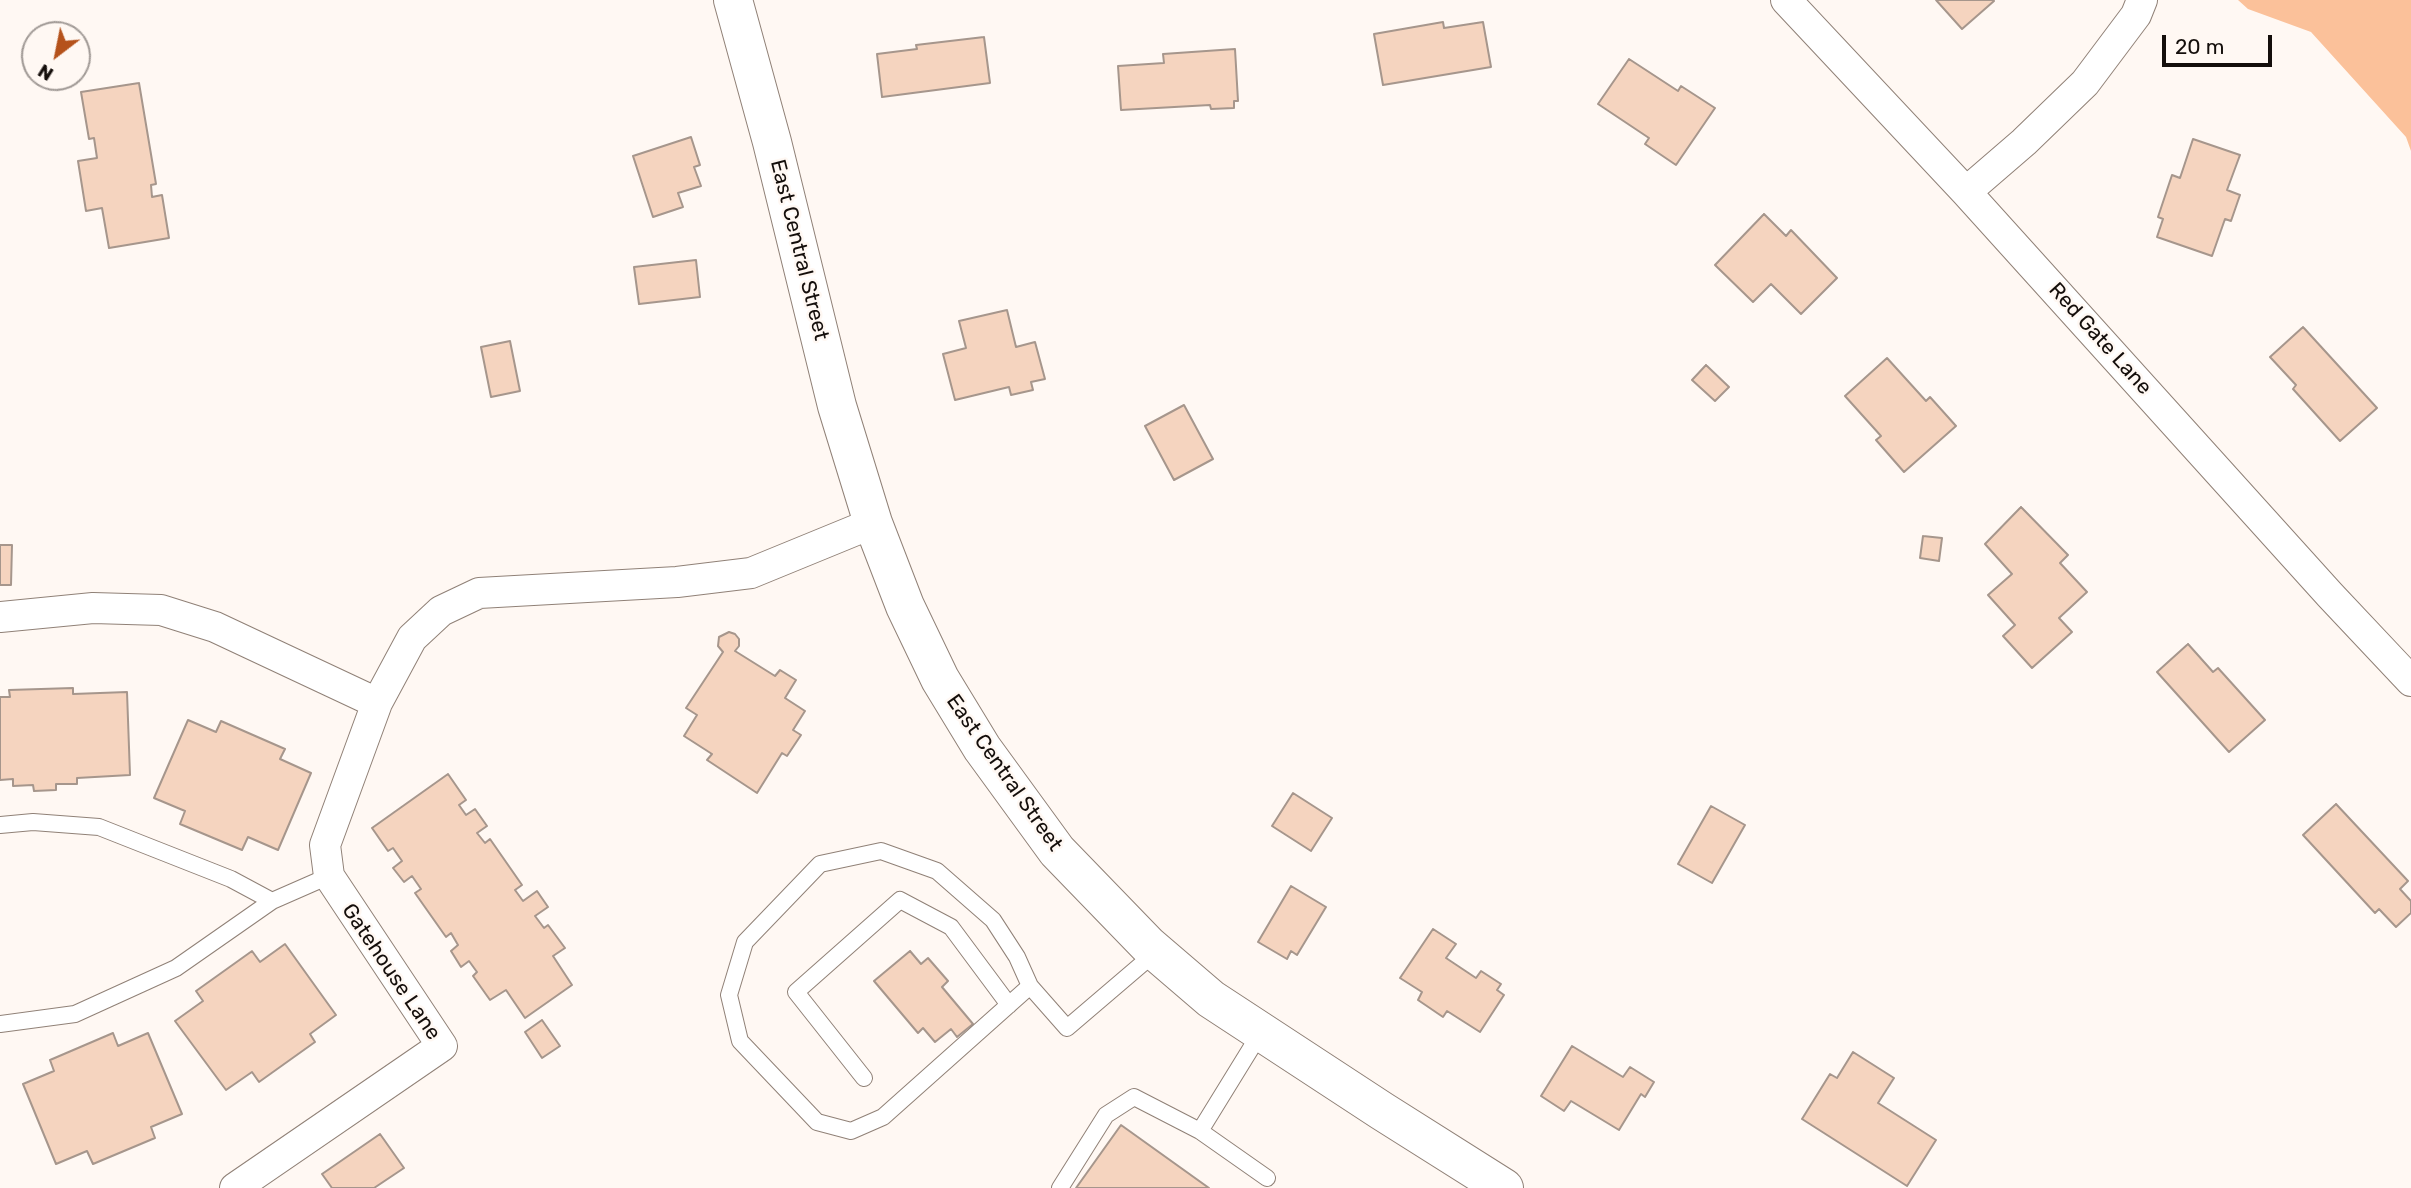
<!DOCTYPE html>
<html>
<head>
<meta charset="utf-8">
<style>
  body { margin:0 }
  #map { position:relative; width:2411px; height:1188px; overflow:hidden; background:#fff8f3; font-family:Rubik,sans-serif }
  canvas { display:block }
  .north { position:absolute; left:21px; top:21px; width:70px; height:70px; box-sizing:border-box; background:#fff8f3; border:2px solid #a19a96; border-radius:50%; rotate:212deg; font-size:19px; font-weight:700; line-height:28px; text-align:center; color:#140e0b }
  .north::after { content:''; display:block; margin:auto; width:24px; height:32px; background:#b5521b; clip-path:polygon(50% 0,100% 100%,50% 72%,0 100%) }
  .scale { position:absolute; left:2162px; top:35px; width:110px; height:32px; box-sizing:border-box; border:4px solid #140e0b; border-top:0; padding-left:9px; font-size:21px; line-height:24px; white-space:nowrap; color:#140e0b; -webkit-text-stroke:5px #fff8f3; paint-order:stroke }
</style>
</head>
<body>
<div id="map">
<canvas width="2411" height="1188"></canvas>
<div class="north">N</div>
<div class="scale">20 m</div>
</div>
<script>
const c = document.querySelector('canvas').getContext('2d');
c.lineJoin = 'round';
function fill(path, color) { c.fillStyle = color; c.fill(path, 'evenodd'); }
const shape = rows => new Path2D(rows.map(r => 'M' + r).join(''));
function stroke(path, color, width, dash) { c.strokeStyle = color; c.lineWidth = width; c.lineCap = dash ? 'butt' : 'round'; c.setLineDash(dash || []); c.stroke(path); }
function drawText(font, color, halo, rows, align = 'center') {
  c.font = font + ' Rubik,sans-serif'; c.lineWidth = 5; c.setLineDash([]); c.textBaseline = 'middle'; c.strokeStyle = halo; c.fillStyle = color; for (const [text, x, y, turn = 0] of rows) {
    c.save(); c.translate(x, y); c.rotate((+turn || 0) * Math.PI / 180); c.textAlign = isNaN(turn) ? turn : align; if (halo) c.strokeText(text, 0, 0); c.fillText(text, 0, 0); c.restore();
  }
}
const green = shape([
  [2238,0,2411,0,2411,151,2406,137,2311,32,2248,9]
]);
const building = shape([
  [1936,0,1993,0,1994,1,1962,29,1936,0],
  [1443,22,1444,28,1483,22,1491,67,1383,85,1374,34,1443,22],
  [984,37,990,83,882,97,877,54,917,49,916,45,984,37],
  [1235,49,1238,101,1234,101,1234,108,1211,109,1210,105,1121,110,1118,66,1164,63,1163,54,1235,49],
  [1629,59,1678,91,1681,86,1715,108,1676,165,1645,144,1649,138,1598,104,1629,59],
  [139,83,156,184,151,185,152,197,162,195,169,238,109,248,102,208,86,211,78,161,97,158,94,138,89,139,81,92,139,83],
  [691,137,700,165,694,167,701,186,678,193,683,207,653,217,633,156,691,137],
  [2193,139,2240,155,2227,190,2240,195,2231,221,2225,219,2212,256,2157,237,2163,219,2158,217,2172,175,2180,178,2193,139],
  [1764,214,1786,236,1791,230,1837,278,1801,314,1771,284,1753,302,1715,265,1764,214],
  [696,260,700,297,639,304,634,267,696,260],
  [1007,310,1016,347,1035,342,1045,379,1031,382,1033,390,1011,395,1009,387,955,400,943,354,966,348,959,321,1007,310],
  [2303,327,2377,408,2340,441,2293,389,2296,385,2270,357,2303,327],
  [510,341,520,391,491,397,481,347,510,341],
  [1887,358,1926,401,1930,397,1956,426,1904,472,1876,440,1881,436,1845,396,1887,358],
  [1706,365,1729,387,1715,401,1692,380,1706,365],
  [1184,405,1213,459,1174,480,1145,426,1184,405],
  [2021,507,2068,555,2060,563,2087,592,2059,618,2072,632,2032,668,2003,636,2015,625,1988,595,2012,574,1985,544,2021,507],
  [1923,536,1942,538,1939,561,1920,558,1923,536],
  [0,545,12,545,11,585,0,585,0,545],
  [729,632,735,634,739,639,739,646,735,651,775,676,780,670,796,680,785,698,805,711,793,730,801,735,787,756,782,753,757,793,707,760,712,754,684,736,697,715,686,708,723,652,718,646,719,637,729,632],
  [2188,644,2213,672,2218,668,2265,720,2229,752,2157,672,2188,644],
  [73,688,73,694,127,692,130,775,77,778,77,784,56,784,56,790,34,791,33,785,13,786,13,779,0,780,0,697,10,697,9,690,73,688],
  [188,720,216,732,221,721,285,749,280,759,311,773,278,850,248,837,242,850,180,824,185,811,154,798,188,720],
  [448,774,466,800,459,805,466,815,475,809,487,826,477,833,485,843,490,839,522,885,515,890,523,901,537,891,548,907,535,916,544,928,548,925,565,948,553,956,572,985,525,1018,506,990,490,1000,473,976,477,972,469,961,461,967,451,951,458,945,451,933,446,937,415,893,421,889,412,876,404,882,393,868,402,861,393,848,388,851,372,828,448,774],
  [1293,793,1332,818,1311,851,1272,826,1293,793],
  [2336,804,2408,881,2400,889,2411,901,2411,913,2396,927,2379,909,2375,913,2303,835,2336,804],
  [1711,806,1745,825,1712,883,1678,864,1711,806],
  [1291,886,1326,907,1297,955,1291,951,1287,959,1258,942,1291,886],
  [1433,929,1456,944,1446,958,1476,978,1481,971,1501,984,1497,990,1504,995,1480,1032,1447,1011,1443,1017,1418,1000,1422,992,1400,978,1433,929],
  [285,944,336,1015,310,1034,315,1042,259,1082,252,1072,226,1090,175,1021,203,1001,196,991,252,951,260,962,285,944],
  [910,951,921,964,928,958,948,981,942,987,973,1024,957,1037,951,1029,935,1042,923,1028,918,1033,874,981,910,951],
  [542,1020,560,1046,542,1058,525,1032,542,1020],
  [113,1033,118,1046,148,1033,182,1114,151,1127,155,1138,93,1164,87,1151,56,1164,23,1084,54,1071,50,1060,113,1033],
  [1572,1046,1623,1077,1630,1067,1654,1082,1645,1097,1641,1094,1619,1130,1571,1101,1564,1111,1541,1096,1572,1046],
  [1853,1052,1894,1078,1878,1103,1936,1140,1907,1186,1802,1119,1830,1074,1837,1078,1853,1052],
  [1121,1125,1209,1188,1076,1188,1121,1125],
  [380,1134,404,1168,374,1188,332,1188,322,1174,380,1134]
]);
const lane = shape([
  [0,825,33,822,99,827,231,879,272,901],
  [1030,986,883,1117,851,1131,817,1122,740,1041,729,995,745,942,820,864,881,851,937,871,993,920,1017,957,1030,986,1067,1028,1156,952],
  [0,1024,75,1014,176,968,272,901,329,876],
  [1261,1032,1200,1131,1267,1178],
  [864,1078,796,992,900,900,951,927,1009,1005],
  [1060,1188,1106,1115,1134,1097,1200,1131]
]);
const street = shape([
  [1786,0,1966,192,2330,595,2411,681],
  [1966,192,2024,142,2085,83,2136,15,2142,0],
  [0,617,93,608,161,610,215,627,377,703],
  [235,1188,442,1046,329,876,325,845,377,703,412,638,441,611,479,593,677,582,751,573,873,523]
]);
const secondary = shape([
  [733,0,772,142,837,406,873,523,905,606,940,679,982,748,1057,851,1148,945,1211,999,1382,1111,1504,1188]
]);
const streetNames = [
  ["East Central Street",799,250,76],
  ["Red Gate Lane",2100,339,48],
  ["East Central Street",1004,773,55],
  ["Gatehouse Lane",391,972,56]
];
fill(green, '#fbc19a');
fill(building, '#f5d4bf');
stroke(building, '#a6968c', 2);
stroke(lane, '#908177', 18);
stroke(street, '#908177', 32);
stroke(secondary, '#908177', 40);
stroke(lane, '#fff', 16);
stroke(street, '#fff', 30);
stroke(secondary, '#fff', 38);
drawText('21px', '#140e0b', '#fff8f3', streetNames);
</script>
</body>
</html>
